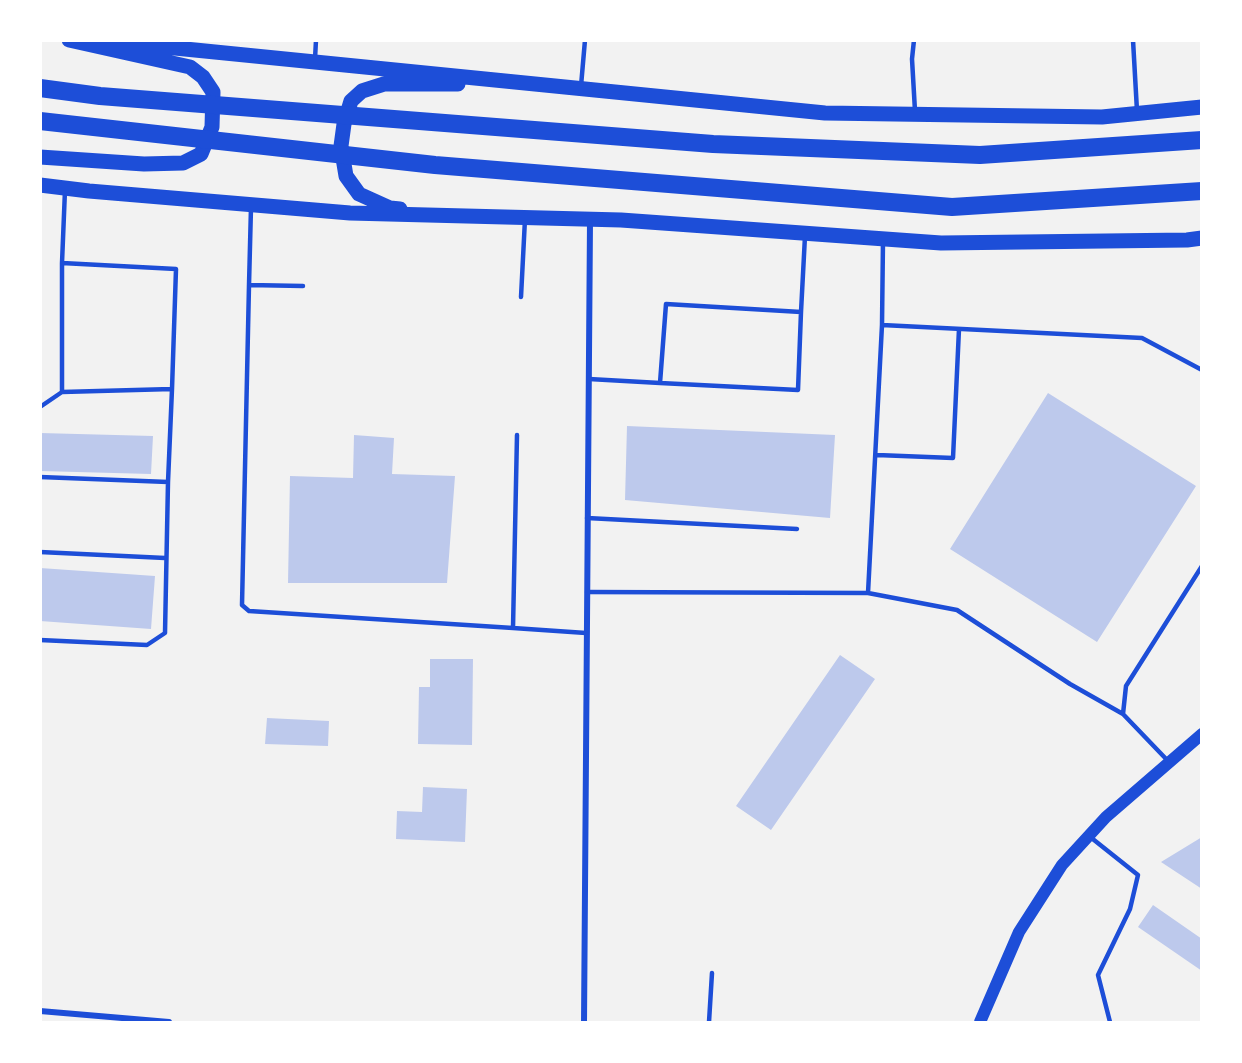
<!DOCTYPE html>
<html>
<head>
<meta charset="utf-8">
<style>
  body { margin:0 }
  #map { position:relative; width:1242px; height:1063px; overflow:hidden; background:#f2f2f2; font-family:"Titillium Web",sans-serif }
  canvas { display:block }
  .frame { position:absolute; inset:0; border:42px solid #fff; pointer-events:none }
</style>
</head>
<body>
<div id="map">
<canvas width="1242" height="1063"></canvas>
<div class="frame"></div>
</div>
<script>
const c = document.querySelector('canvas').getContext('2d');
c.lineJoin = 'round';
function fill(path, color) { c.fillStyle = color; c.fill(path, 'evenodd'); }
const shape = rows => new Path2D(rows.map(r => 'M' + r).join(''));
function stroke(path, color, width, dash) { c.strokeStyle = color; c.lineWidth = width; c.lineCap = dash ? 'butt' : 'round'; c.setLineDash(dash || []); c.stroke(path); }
const building = shape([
  [1048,393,1196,486,1097,642,950,549],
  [627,426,835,435,830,518,625,500],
  [40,433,153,436,151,474,40,471],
  [354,435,394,438,392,474,455,476,447,583,288,583,290,476,353,478],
  [40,568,155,576,151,629,40,621],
  [840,655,875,679,771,830,736,806],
  [430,659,473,659,472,745,418,744,419,687,430,687],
  [267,718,329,721,328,746,265,744],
  [423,787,467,789,465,842,396,839,397,811,422,812],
  [1202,837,1202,889,1161,862],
  [1153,905,1202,939,1202,971,1138,927]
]);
const service = shape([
  [914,40,912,59,915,111],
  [1133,40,1137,111],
  [315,59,316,40],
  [581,86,585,40],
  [251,207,249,285,303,286],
  [249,285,242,605,249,611,513,628,517,435],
  [521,297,525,219],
  [801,312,805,236],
  [882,325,883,240],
  [589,379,660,383,798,390,801,312,666,304,660,383],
  [62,392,62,263],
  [40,407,62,392,172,389,176,269,62,263,65,190],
  [877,455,953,458,959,329],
  [40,477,168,482,165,633,147,645,40,640],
  [168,482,172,389],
  [587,518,797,529],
  [40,552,165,558],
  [587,592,868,593,882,325,1142,338,1202,370],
  [868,593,957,610,1070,684,1123,714],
  [513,628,586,633],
  [1169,762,1123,714,1126,686,1202,566],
  [1089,836,1138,875,1130,909,1098,975,1110,1022],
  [709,1022,712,973]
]);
const minor = shape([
  [40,1011,169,1022],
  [584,1022,590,221]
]);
const secondary = shape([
  [980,1022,1019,932,1062,865,1106,817,1202,734]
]);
const primary = shape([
  [95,40,825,113,1102,117,1202,107],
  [40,157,144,164,183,163,201,154,212,127,213,92,203,77,190,67,69,40],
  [40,185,89,191,350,213,621,220,941,243,1187,240,1202,238],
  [400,209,390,208,359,194,346,176,341,146,344,124,351,101,362,91,384,84,458,84]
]);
const motorway = shape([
  [40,88,100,96,713,144,980,155,1202,140],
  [40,121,435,165,952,207,1202,191]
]);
fill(building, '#bdc9ec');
stroke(service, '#1d4ed8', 4.5);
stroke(minor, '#1d4ed8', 6);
stroke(secondary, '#1d4ed8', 12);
stroke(primary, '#1d4ed8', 15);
stroke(motorway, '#1d4ed8', 18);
</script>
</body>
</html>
